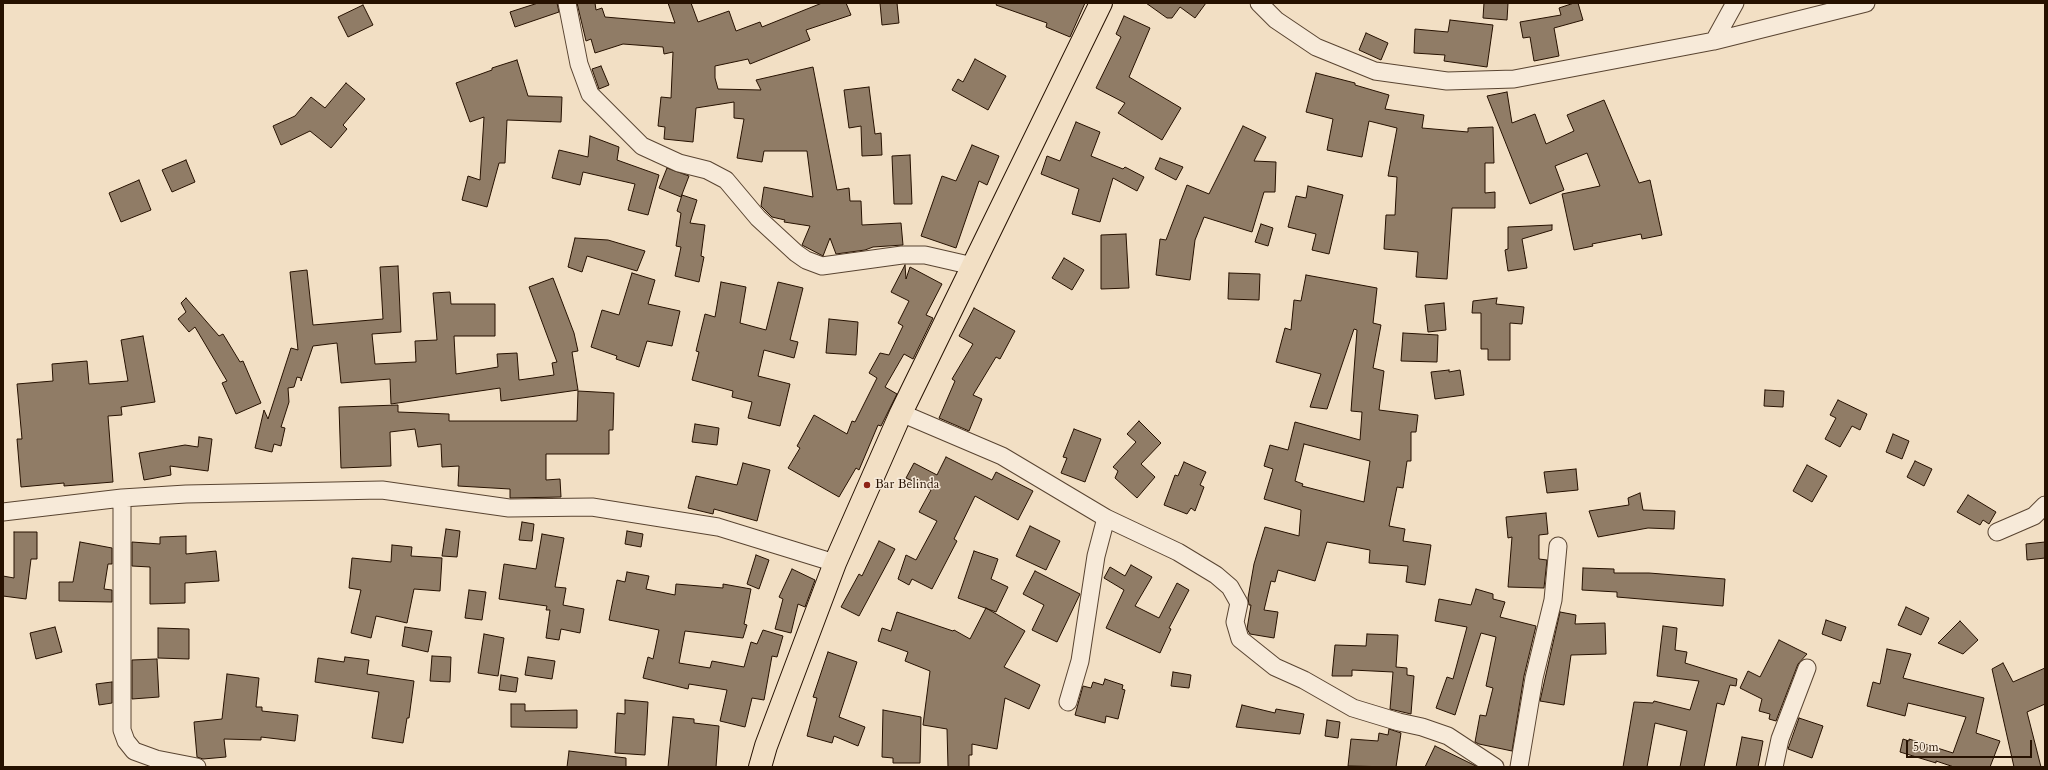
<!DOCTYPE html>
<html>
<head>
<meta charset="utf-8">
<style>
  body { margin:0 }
  #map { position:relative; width:2048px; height:770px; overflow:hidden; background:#f2dfc4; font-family:Cardo,serif }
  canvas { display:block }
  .frame { position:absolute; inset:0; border:4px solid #261100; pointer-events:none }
  .scale { position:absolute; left:1906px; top:740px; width:126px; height:18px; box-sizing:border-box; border:2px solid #261100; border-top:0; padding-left:5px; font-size:12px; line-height:14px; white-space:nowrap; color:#261100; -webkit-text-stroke:3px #f7ead9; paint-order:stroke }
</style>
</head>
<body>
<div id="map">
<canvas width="2048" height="770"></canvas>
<div class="frame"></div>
<div class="scale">50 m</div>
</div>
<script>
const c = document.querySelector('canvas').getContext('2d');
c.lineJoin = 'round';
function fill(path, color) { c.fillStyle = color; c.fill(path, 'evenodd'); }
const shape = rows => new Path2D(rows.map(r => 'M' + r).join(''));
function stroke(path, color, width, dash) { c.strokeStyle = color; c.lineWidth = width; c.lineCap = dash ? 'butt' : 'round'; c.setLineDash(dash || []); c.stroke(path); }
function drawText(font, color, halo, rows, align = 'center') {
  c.font = font + ' Cardo,serif'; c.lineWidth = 3; c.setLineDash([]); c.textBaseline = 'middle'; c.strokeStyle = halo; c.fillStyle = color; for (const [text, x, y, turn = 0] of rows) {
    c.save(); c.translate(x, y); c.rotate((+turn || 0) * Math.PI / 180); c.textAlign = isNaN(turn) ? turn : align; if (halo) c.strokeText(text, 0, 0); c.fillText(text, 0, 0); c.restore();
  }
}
const building = shape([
  [538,3,557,3,559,12,515,27,510,12,538,3],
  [577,3,595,3,596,10,602,8,605,17,675,23,668,3,691,3,698,22,729,11,736,31,760,22,762,27,822,3,846,3,851,15,806,30,810,40,750,64,748,59,715,66,715,78,718,89,761,90,756,80,813,67,837,190,849,188,850,201,861,201,862,225,901,223,903,245,873,247,865,250,836,254,830,238,823,256,802,245,810,226,784,222,785,220,772,217,761,206,764,187,813,197,807,151,764,151,762,162,737,158,744,119,734,118,734,102,696,108,693,142,664,139,665,127,658,126,661,97,671,98,673,52,664,54,663,47,623,44,595,53,591,39,586,41,577,3],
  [880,3,897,3,899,23,882,25,880,3],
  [997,3,1085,3,1070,37,1046,27,1047,23,996,5,997,3],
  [1146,3,1206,3,1195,18,1180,7,1172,18,1167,18,1146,3],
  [1484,3,1508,3,1507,20,1483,18,1484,3],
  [1574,3,1578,3,1583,20,1554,28,1559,56,1534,61,1530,37,1523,38,1520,22,1561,15,1559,8,1574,3],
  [363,5,373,25,348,37,338,17,363,5],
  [1124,16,1150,28,1129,77,1181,108,1162,140,1118,113,1125,103,1096,88,1121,37,1116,34,1124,16],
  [1450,20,1493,25,1487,67,1444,61,1445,55,1414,53,1415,29,1448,32,1450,20],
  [1366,33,1388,43,1381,60,1359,50,1366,33],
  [975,59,1006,76,988,110,952,90,958,79,963,82,975,59],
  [517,60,528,96,562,97,561,122,507,120,505,163,499,163,487,207,462,200,468,176,480,180,484,117,470,122,456,83,492,70,492,68,517,60],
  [601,66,609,85,599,89,592,69,601,66],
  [1316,73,1355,83,1355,85,1389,95,1385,109,1424,115,1422,128,1468,132,1468,128,1493,127,1494,163,1485,163,1485,193,1495,192,1495,208,1452,208,1447,279,1416,277,1418,252,1384,249,1386,215,1395,215,1397,177,1388,176,1397,128,1369,121,1362,157,1327,150,1333,119,1306,112,1316,73],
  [346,83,365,99,343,125,347,129,331,148,310,131,281,145,273,126,295,116,311,97,325,108,346,83],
  [869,87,875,134,881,133,882,155,862,156,861,126,849,128,844,90,869,87],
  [1507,92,1512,123,1535,114,1546,144,1574,131,1567,115,1604,100,1639,183,1650,180,1662,235,1642,239,1641,234,1592,244,1593,246,1574,250,1562,194,1600,186,1587,153,1555,166,1564,190,1530,204,1487,96,1507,92],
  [1076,122,1100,132,1091,156,1123,169,1125,167,1144,177,1137,191,1113,178,1100,222,1072,214,1079,189,1041,174,1047,156,1060,161,1076,122],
  [1243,126,1266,137,1254,161,1276,162,1275,192,1264,192,1252,232,1204,217,1195,240,1190,280,1156,275,1160,239,1166,240,1187,185,1209,194,1243,126],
  [590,136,619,147,617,160,659,175,648,215,628,210,635,184,583,172,580,185,552,178,559,150,588,157,590,136],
  [972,145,999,156,987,185,979,181,956,248,921,236,942,176,956,181,972,145],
  [910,155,912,204,894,204,892,156,910,155],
  [1160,158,1183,167,1176,180,1155,169,1160,158],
  [186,160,195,182,172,192,162,170,186,160],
  [667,168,689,176,681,197,659,188,667,168],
  [139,180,151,210,121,222,109,193,139,180],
  [1308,186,1343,195,1329,254,1312,250,1316,234,1288,227,1296,196,1306,198,1308,186],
  [682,195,697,200,690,223,705,225,701,256,704,257,699,282,675,276,681,247,676,246,681,213,677,211,682,195],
  [1261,224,1273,228,1268,246,1255,242,1261,224],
  [1552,225,1552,230,1522,239,1527,268,1508,271,1505,250,1508,249,1508,227,1552,225],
  [1126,234,1129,288,1101,289,1101,235,1126,234],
  [575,238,608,240,645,251,637,271,587,256,582,272,568,267,575,238],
  [1064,258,1084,270,1072,290,1052,278,1064,258],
  [905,265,906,279,910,267,942,284,926,315,933,318,913,359,904,354,885,387,897,394,881,426,878,425,859,470,856,468,839,497,788,468,800,448,797,446,814,415,847,434,852,421,855,422,877,378,869,373,880,353,889,355,903,326,898,323,909,301,891,292,905,265],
  [398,266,401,332,372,334,375,364,416,362,415,341,437,340,433,293,450,292,451,304,495,304,495,336,454,336,456,374,498,367,497,354,517,353,519,380,554,375,552,363,557,362,529,287,553,278,574,333,578,351,572,352,578,390,501,401,500,388,391,404,390,379,341,383,337,343,313,346,301,381,301,378,297,377,294,387,288,388,289,402,281,427,285,428,281,446,274,444,272,452,255,448,264,410,268,419,291,348,298,350,290,272,307,270,313,325,383,319,380,267,398,266],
  [632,273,655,280,648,304,680,311,672,346,647,341,639,367,616,359,617,356,591,347,602,310,619,315,632,273],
  [1229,273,1260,274,1259,300,1228,299,1229,273],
  [1306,275,1377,288,1373,323,1381,325,1373,368,1384,371,1379,410,1418,415,1416,432,1411,432,1411,461,1407,461,1403,488,1397,487,1389,526,1405,529,1403,541,1431,545,1425,585,1406,582,1408,566,1369,563,1370,550,1327,542,1315,581,1278,570,1275,582,1271,581,1264,610,1278,612,1274,638,1250,634,1247,629,1251,605,1249,605,1248,598,1254,564,1265,527,1299,536,1301,510,1264,499,1273,469,1264,466,1270,445,1288,450,1295,422,1360,440,1362,412,1351,411,1357,330,1354,329,1327,409,1310,407,1321,374,1276,362,1285,328,1291,330,1294,300,1301,301,1306,275],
  [1304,444,1370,461,1364,502,1302,486,1303,484,1295,481,1304,444],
  [721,282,746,287,740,323,766,330,778,282,803,288,790,340,798,342,794,358,764,350,758,376,790,384,780,426,748,418,752,402,732,397,733,391,692,380,699,352,696,351,705,314,715,317,721,282],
  [186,298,219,336,223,334,240,362,243,361,261,403,236,414,222,383,227,381,195,327,189,332,178,319,186,312,181,303,186,298],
  [1497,298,1496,304,1524,307,1522,324,1510,323,1510,360,1488,360,1488,349,1481,349,1481,313,1472,313,1473,301,1497,298],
  [1444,303,1446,330,1428,332,1425,305,1444,303],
  [974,308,1015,331,1000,359,996,357,973,395,982,399,969,431,939,418,955,381,952,379,973,344,959,336,974,308],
  [829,319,858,322,856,355,826,353,829,319],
  [1403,333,1438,335,1437,362,1401,361,1403,333],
  [143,336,155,402,121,407,122,415,108,416,113,482,64,486,64,483,21,487,17,439,22,439,17,384,53,381,52,364,87,361,89,384,128,381,121,340,143,336],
  [1449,370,1449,372,1460,370,1464,395,1435,399,1431,372,1449,370],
  [1765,390,1784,391,1783,407,1764,406,1765,390],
  [578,391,614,393,613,430,609,430,609,454,546,454,546,480,560,479,561,497,510,498,510,489,458,486,459,466,442,467,441,444,418,447,415,429,390,432,391,466,341,468,339,407,398,405,398,412,449,414,449,421,577,421,578,391],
  [1838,400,1867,414,1860,430,1852,426,1840,447,1825,439,1836,418,1830,415,1838,400],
  [1139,421,1161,443,1141,464,1155,477,1137,498,1115,478,1118,471,1113,467,1136,442,1127,434,1139,421],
  [695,424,719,428,717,445,692,442,695,424],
  [1074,429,1101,439,1085,482,1061,473,1067,458,1063,457,1074,429],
  [1893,434,1909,441,1902,459,1886,452,1893,434],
  [199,437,212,439,208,471,170,466,171,475,144,480,139,453,185,445,198,447,199,437],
  [946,457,992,480,996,472,1033,491,1018,520,975,496,954,539,957,541,932,589,912,579,909,585,898,579,906,555,916,560,937,521,919,512,931,490,906,478,914,463,937,475,946,457],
  [1915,461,1932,469,1924,486,1907,477,1915,461],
  [1184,462,1206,472,1200,485,1204,487,1195,511,1191,508,1187,514,1164,505,1175,475,1178,476,1184,462],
  [743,463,770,470,757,521,714,509,713,514,688,508,696,476,737,485,743,463],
  [1807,465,1827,476,1812,502,1793,491,1807,465],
  [1576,469,1578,490,1547,493,1544,472,1576,469],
  [1640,493,1643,510,1675,511,1674,529,1648,528,1598,537,1589,511,1629,505,1628,498,1640,493],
  [1968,495,1996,512,1989,524,1983,520,1980,525,1957,512,1968,495],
  [1546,513,1548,534,1539,535,1539,559,1547,560,1544,588,1508,587,1512,537,1508,538,1506,517,1546,513],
  [522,522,534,524,532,541,519,540,522,522],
  [1030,526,1060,541,1046,570,1016,556,1030,526],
  [446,529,460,531,457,557,442,556,446,529],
  [627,531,643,534,641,547,625,544,627,531],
  [14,532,37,532,37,559,31,559,26,599,3,596,3,576,14,578,14,532],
  [542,534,564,538,555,587,566,588,563,605,584,609,580,633,561,629,559,640,546,638,550,610,546,610,547,606,499,599,504,564,536,569,542,534],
  [186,536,186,554,216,551,219,581,185,583,185,603,150,604,150,567,132,566,132,542,160,544,160,537,186,536],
  [879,541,895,549,859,616,841,607,859,574,862,576,879,541],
  [80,542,112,548,112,564,108,564,104,589,112,590,112,602,59,601,59,582,73,582,80,542],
  [2045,542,2045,558,2027,560,2026,544,2045,542],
  [392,545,412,547,411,556,442,558,440,591,414,589,407,623,376,616,371,638,351,633,361,590,349,588,352,558,391,562,392,545],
  [974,551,998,559,991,579,1008,587,996,612,958,598,974,551],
  [756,555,769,560,759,589,747,584,756,555],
  [1131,565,1152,577,1135,606,1159,618,1177,583,1189,590,1169,628,1171,629,1160,653,1106,628,1124,590,1104,578,1110,567,1125,576,1131,565],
  [1583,568,1614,569,1614,573,1649,573,1725,579,1723,606,1617,597,1617,592,1582,590,1583,568],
  [792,569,815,580,805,607,798,604,791,633,775,629,783,599,779,597,792,569],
  [1035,571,1080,594,1057,642,1032,630,1044,605,1023,594,1035,571],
  [627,572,649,576,646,589,675,595,676,584,723,588,723,584,751,589,744,624,747,625,743,638,685,631,679,663,710,668,712,661,744,667,751,642,757,644,763,630,783,636,777,657,772,656,764,700,752,698,745,727,720,721,727,690,689,684,688,689,643,678,648,657,653,659,659,630,609,620,617,580,625,582,627,572],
  [1476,589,1493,594,1493,599,1505,602,1500,617,1536,626,1524,676,1512,751,1479,744,1475,742,1480,715,1486,716,1493,688,1486,686,1496,637,1481,633,1455,715,1436,708,1447,677,1453,679,1467,627,1435,621,1439,599,1471,605,1476,589],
  [469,590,486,592,482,620,465,618,469,590],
  [1906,607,1929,618,1921,635,1898,625,1906,607],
  [986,608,1025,631,1004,667,1040,685,1029,709,1005,698,997,749,972,744,972,755,969,755,969,767,948,767,947,729,923,725,930,671,905,661,908,652,878,641,882,628,891,631,897,612,953,631,954,630,970,639,986,608],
  [1560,612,1576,615,1575,624,1605,623,1606,654,1571,655,1564,705,1540,701,1560,612],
  [1826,620,1846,627,1841,641,1822,634,1826,620],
  [1960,621,1978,640,1963,654,1938,643,1960,621],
  [1663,626,1677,628,1675,650,1687,652,1685,663,1737,679,1736,686,1730,685,1724,705,1717,703,1704,767,1680,767,1687,731,1655,723,1647,767,1623,767,1634,702,1653,703,1654,701,1690,710,1699,681,1657,676,1663,626],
  [55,627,62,652,36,659,30,633,55,627],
  [405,627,432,631,428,652,402,646,405,627],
  [158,628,189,629,189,659,158,658,158,628],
  [484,634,504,638,498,676,478,673,484,634],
  [1367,634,1398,635,1396,667,1407,668,1407,675,1414,676,1411,714,1390,709,1393,672,1352,670,1352,676,1332,676,1335,645,1366,646,1367,634],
  [1779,640,1807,654,1798,664,1776,721,1769,719,1770,714,1759,711,1762,699,1740,688,1748,671,1760,677,1779,640],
  [1887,649,1911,654,1903,678,1984,698,1976,733,2000,741,1990,767,1954,767,1936,761,1936,763,1900,752,1903,739,1909,741,1909,739,1953,753,1966,717,1908,703,1905,716,1867,706,1873,682,1880,684,1887,649],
  [828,652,857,662,839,717,865,727,858,746,834,736,832,743,807,736,817,698,813,697,828,652],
  [432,656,451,657,450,682,430,681,432,656],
  [345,657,369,660,367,674,414,681,409,718,407,718,403,743,372,738,379,692,315,682,318,658,344,662,345,657],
  [528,657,555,661,552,679,525,675,528,657],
  [157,659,159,697,132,699,132,660,157,659],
  [2003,663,2013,682,2045,668,2045,704,2027,712,2041,767,2014,767,1992,669,2003,663],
  [1173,672,1191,675,1189,688,1171,686,1173,672],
  [227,674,259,678,256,707,262,707,262,711,298,715,295,741,261,737,261,740,224,739,226,757,203,759,197,757,194,722,222,719,227,674],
  [501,675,518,678,516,692,499,690,501,675],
  [1105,679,1123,685,1122,689,1125,690,1118,719,1106,716,1105,723,1075,715,1083,686,1091,688,1093,682,1103,685,1105,679],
  [112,682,112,703,99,705,96,684,112,682],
  [625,700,648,702,645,755,615,753,617,713,625,714,625,700],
  [511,704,525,704,525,711,577,710,577,728,511,727,511,704],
  [1242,705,1275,713,1276,709,1304,714,1300,734,1236,727,1242,705],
  [883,710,921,717,920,763,893,763,893,758,882,757,883,710],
  [673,717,694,719,694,723,719,726,716,767,668,767,673,717],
  [1799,718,1823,726,1812,758,1788,749,1799,718],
  [1327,720,1340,722,1338,738,1325,736,1327,720],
  [1389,729,1401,733,1396,767,1348,766,1351,739,1378,741,1379,733,1388,735,1389,729],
  [1742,737,1763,741,1758,767,1736,767,1742,737],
  [1435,746,1476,766,1477,767,1425,767,1435,746],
  [569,751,626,758,626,767,567,767,569,751]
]);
const minor = shape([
  [567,3,579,64,590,94,642,146,679,163,707,170,726,180,758,218,796,253,806,260,822,266,902,255,925,255,973,266],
  [1259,3,1276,20,1316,47,1375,71,1447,81,1514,79,1714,41,1866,3],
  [1714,41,1735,3],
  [901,413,1002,456,1106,518,1178,552,1216,575,1230,587,1239,603,1235,622,1240,639,1275,667,1304,680,1353,708,1399,722,1422,727,1448,736,1495,767],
  [122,498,122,730,126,741,134,751,156,759,197,767],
  [3,512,122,498,186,494,382,490,509,508,592,507,718,527,835,563],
  [1997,532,2034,516,2045,505],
  [1068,702,1080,661,1096,556,1106,518],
  [1519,767,1534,678,1553,600,1558,546],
  [1774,767,1780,739,1807,668]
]);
const major = shape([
  [760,767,766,746,835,563,901,413,1101,3]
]);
const markers = [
  [867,485,4,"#8f2418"]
];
const poiNames = [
  ["Bar Belinda",875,485]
];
fill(building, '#907c66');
stroke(building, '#261100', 1);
stroke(minor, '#594431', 19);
stroke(major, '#261100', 24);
stroke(minor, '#f7ead9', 17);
stroke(major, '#f2dfc4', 22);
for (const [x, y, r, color] of markers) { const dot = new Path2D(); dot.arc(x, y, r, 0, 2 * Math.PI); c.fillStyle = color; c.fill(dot); stroke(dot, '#f7ead9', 1.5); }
drawText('13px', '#261100', '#f7ead9', poiNames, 'left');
</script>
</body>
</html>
